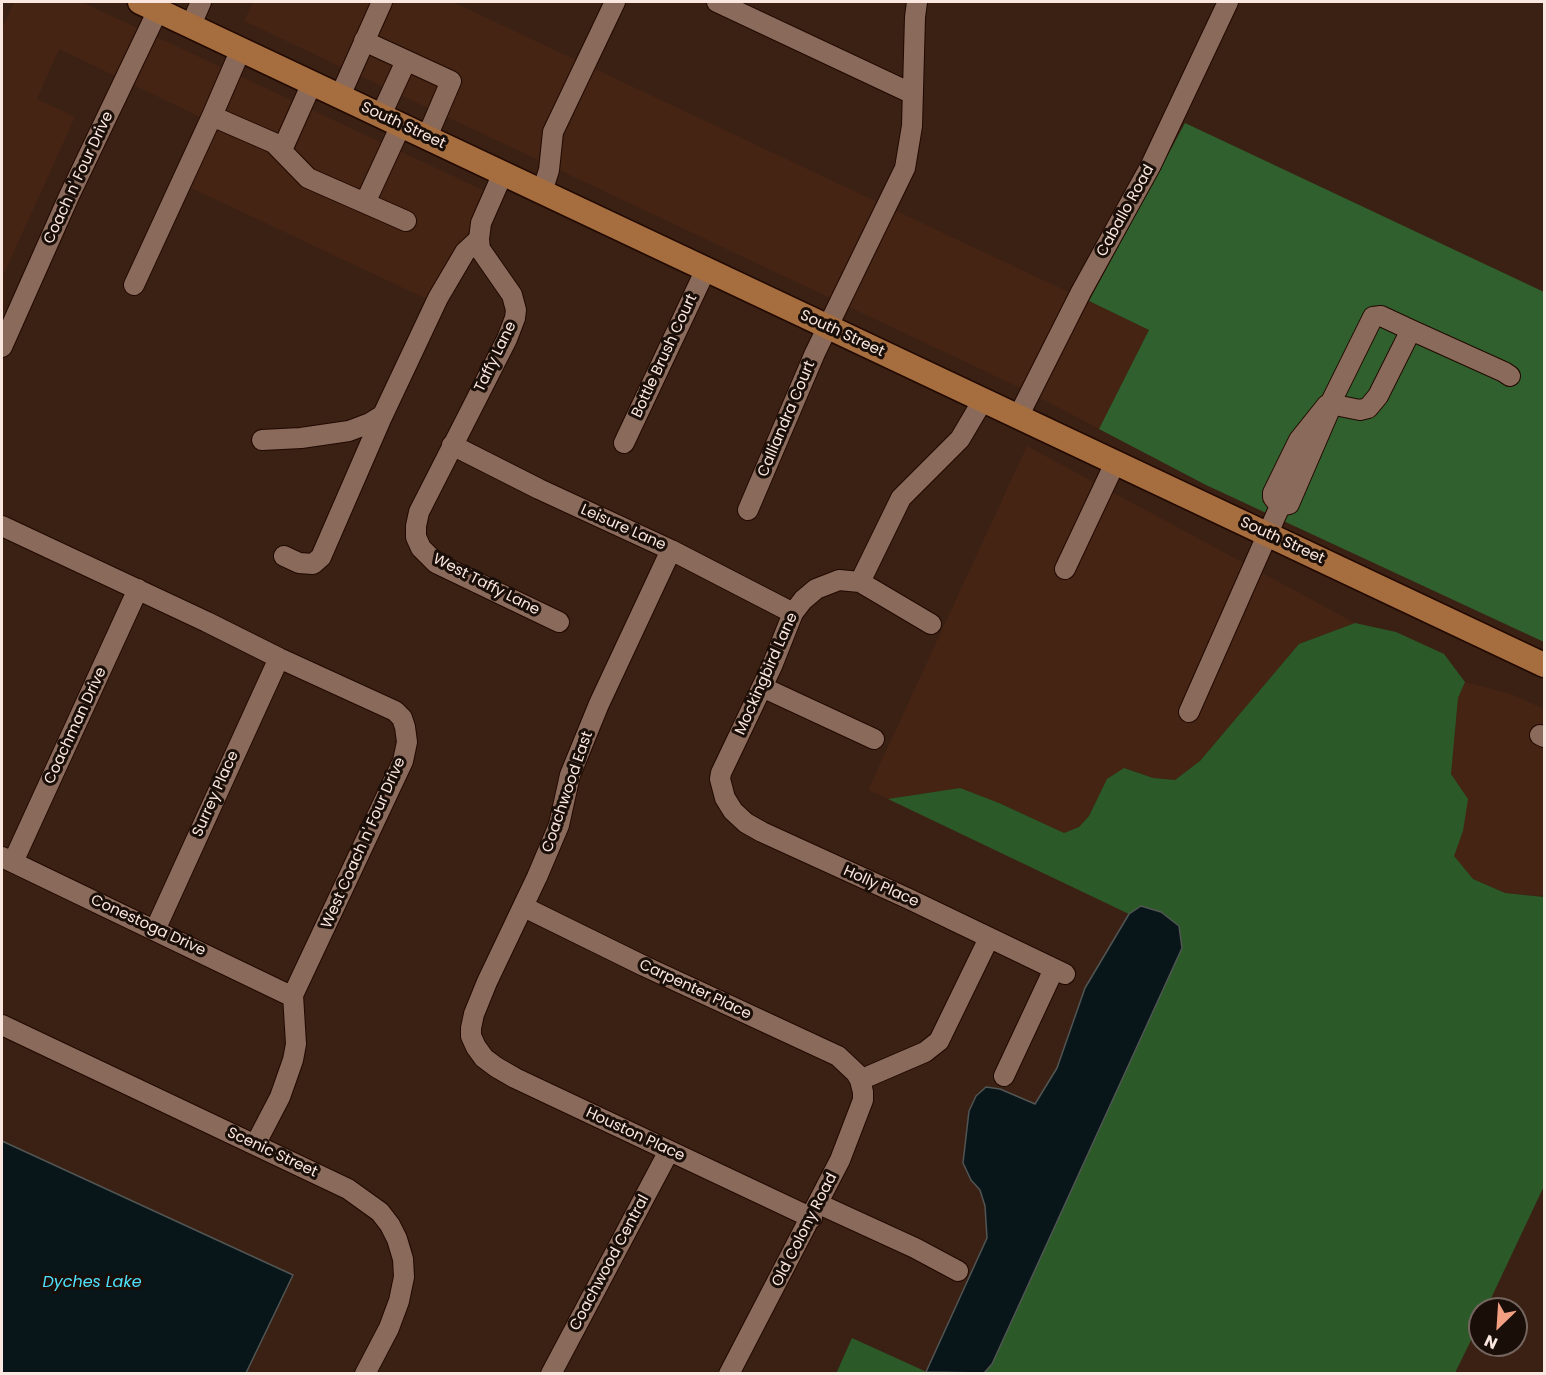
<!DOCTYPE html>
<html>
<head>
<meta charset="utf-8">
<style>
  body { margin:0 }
  #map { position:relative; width:1546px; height:1375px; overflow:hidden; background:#3b2114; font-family:Poppins,sans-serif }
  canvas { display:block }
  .frame { position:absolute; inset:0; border:3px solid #fae7df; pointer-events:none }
  .north { position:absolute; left:1468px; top:1297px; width:60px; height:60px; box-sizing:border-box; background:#1a0e09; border:2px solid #74655f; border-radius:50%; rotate:205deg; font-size:16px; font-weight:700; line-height:24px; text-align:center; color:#fae7df }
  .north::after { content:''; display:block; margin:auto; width:21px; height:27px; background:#f2a081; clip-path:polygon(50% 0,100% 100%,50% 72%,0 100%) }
</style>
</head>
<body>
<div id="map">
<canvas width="1546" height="1375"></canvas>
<div class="frame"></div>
<div class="north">N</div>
</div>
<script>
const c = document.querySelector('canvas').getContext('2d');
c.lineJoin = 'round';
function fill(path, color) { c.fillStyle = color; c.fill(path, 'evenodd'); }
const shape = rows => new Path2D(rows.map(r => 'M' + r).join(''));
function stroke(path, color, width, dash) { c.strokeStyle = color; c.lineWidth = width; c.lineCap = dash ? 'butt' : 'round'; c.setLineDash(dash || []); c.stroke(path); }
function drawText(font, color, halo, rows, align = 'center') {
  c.font = font + ' Poppins,sans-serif'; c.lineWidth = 6; c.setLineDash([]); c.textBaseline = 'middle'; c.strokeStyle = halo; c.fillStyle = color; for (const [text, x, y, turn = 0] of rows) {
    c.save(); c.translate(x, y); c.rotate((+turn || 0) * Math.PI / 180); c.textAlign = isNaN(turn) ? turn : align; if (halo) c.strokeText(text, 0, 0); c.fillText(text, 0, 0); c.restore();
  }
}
const built = shape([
  [14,2,82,2,487,192,435,303,174,180,204,119,59,49,37,99,75,117,2,278,2,29],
  [253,2,453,2,1149,330,1099,429,1029,392,244,21],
  [1027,446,1355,623,1299,644,1200,761,1175,780,1153,778,1124,768,1096,801,1089,816,1079,827,1064,833,999,803,960,788,888,799,868,790],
  [1465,682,1511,694,1544,709,1544,896,1505,893,1473,879,1453,856,1463,831,1451,774,1458,698]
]);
const green = shape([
  [1355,623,1396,632,1444,654,1465,682,1458,698,1451,774,1468,799,1463,831,1454,856,1473,879,1505,893,1544,897,1544,1186,1486,1309,1480,1309,1480,1322,1455,1373,984,1373,992,1364,1182,948,1179,926,1161,912,1141,906,1129,914,888,799,960,788,999,803,1064,833,1079,827,1089,816,1107,779,1124,768,1153,778,1175,780,1200,761,1299,644],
  [852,1338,929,1373,836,1374]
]);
const forest = shape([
  [1185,123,1544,292,1544,642,1206,485,1099,429,1149,330,1089,301]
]);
const water = shape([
  [1141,906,1161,912,1179,926,1182,948,992,1364,984,1373,926,1372,987,1238,985,1206,980,1190,971,1180,963,1163,969,1111,976,1096,986,1087,1000,1089,1035,1104,1057,1068,1085,988,1129,914,1141,906],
  [2,1141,293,1275,246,1373,2,1373,2,1141]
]);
const minor = shape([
  [717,2,913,94],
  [191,25,201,2],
  [364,41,451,81,427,137],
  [340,96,382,2],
  [381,115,406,61],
  [212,116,241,49],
  [282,150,312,83],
  [503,173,481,223,479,239,480,249,512,295,516,310,515,318,507,339,419,512,416,526,416,537,421,548,436,563,559,622],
  [542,192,549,170,553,132,615,2],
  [365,203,401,125],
  [134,285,212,116,274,143,308,178,406,221],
  [1411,330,1378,396,1368,408,1360,410,1330,404,1373,317,1381,316,1411,330,1504,372,1510,376],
  [2,347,70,194,158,10],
  [1330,404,1330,409,1289,504,1280,506,1273,497,1273,493,1299,440,1327,405,1330,404],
  [1018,417,1081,292,1151,165,1228,2],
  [262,440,301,438,349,431,370,423,383,415],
  [624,443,706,269],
  [452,445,539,489,671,550,793,613],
  [748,510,815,353,905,168,912,126,915,17,917,2],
  [2,526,207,622,279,658,395,711,402,718,405,727,407,742,403,761,293,995,296,1044,293,1060,280,1097,255,1145],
  [671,550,599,704,570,775,559,825,537,877,487,982,474,1014,471,1028,471,1036,476,1047,484,1058,496,1067,515,1078,812,1218],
  [284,556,299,563,313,564,321,557,381,419,438,298,465,252,479,239],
  [1065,569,1115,463],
  [860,582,901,498,960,439,983,400],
  [931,624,860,582,839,580,816,589,803,600,793,613,772,666,721,773,720,779,725,798,733,811,746,823,762,832,909,899,1065,974],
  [762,687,874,739],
  [1189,712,1280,506],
  [1540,735,1544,737],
  [2,857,293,997],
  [13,862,138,589],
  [524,907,644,966,838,1056,856,1073,860,1080,863,1092,863,1100,840,1160,729,1374],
  [155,930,279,658],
  [2,1025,348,1189,380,1212,390,1225,397,1239,403,1259,404,1277,399,1301,389,1328,365,1374],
  [1004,1076,1054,969],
  [860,1080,925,1052,939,1041,989,938],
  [819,1204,915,1248,958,1271],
  [551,1374,669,1151]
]);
const major = shape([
  [140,2,1544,665]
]);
const streetNames = [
  ["South Street",403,126,25],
  ["Coach n' Four Drive",79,178,-65],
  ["Caballo Road",1126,211,-61],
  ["South Street",842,334,25],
  ["Bottle Brush Court",665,356,-65],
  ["Taffy Lane",496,357,-64],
  ["Calliandra Court",787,419,-67],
  ["Leisure Lane",623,528,24],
  ["South Street",1282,541,25],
  ["West Taffy Lane",486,585,27],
  ["Mockingbird Lane",767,674,-66],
  ["Coachman Drive",76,726,-65],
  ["Coachwood East",568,792,-71],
  ["Surrey Place",216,794,-66],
  ["West Coach n' Four Drive",364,843,-66],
  ["Holly Place",881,887,24],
  ["Conestoga Drive",148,926,25],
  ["Carpenter Place",695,990,25],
  ["Houston Place",635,1135,25],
  ["Scenic Street",272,1153,25],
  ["Old Colony Road",805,1230,-63],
  ["Coachwood Central",610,1263,-62]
];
const waterNames = [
  ["Dyches Lake",92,1283]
];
fill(built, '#452414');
fill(green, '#2b5a28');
fill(forest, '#30602d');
fill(water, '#091619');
stroke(water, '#515554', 1.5);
stroke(minor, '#210901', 22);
stroke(major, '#210901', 27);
stroke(minor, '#8a6a5b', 20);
stroke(major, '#a66d3f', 24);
drawText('15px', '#fae7df', '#1a0e09', streetNames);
drawText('italic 16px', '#4ee1fc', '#1a0e09', waterNames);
</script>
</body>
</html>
